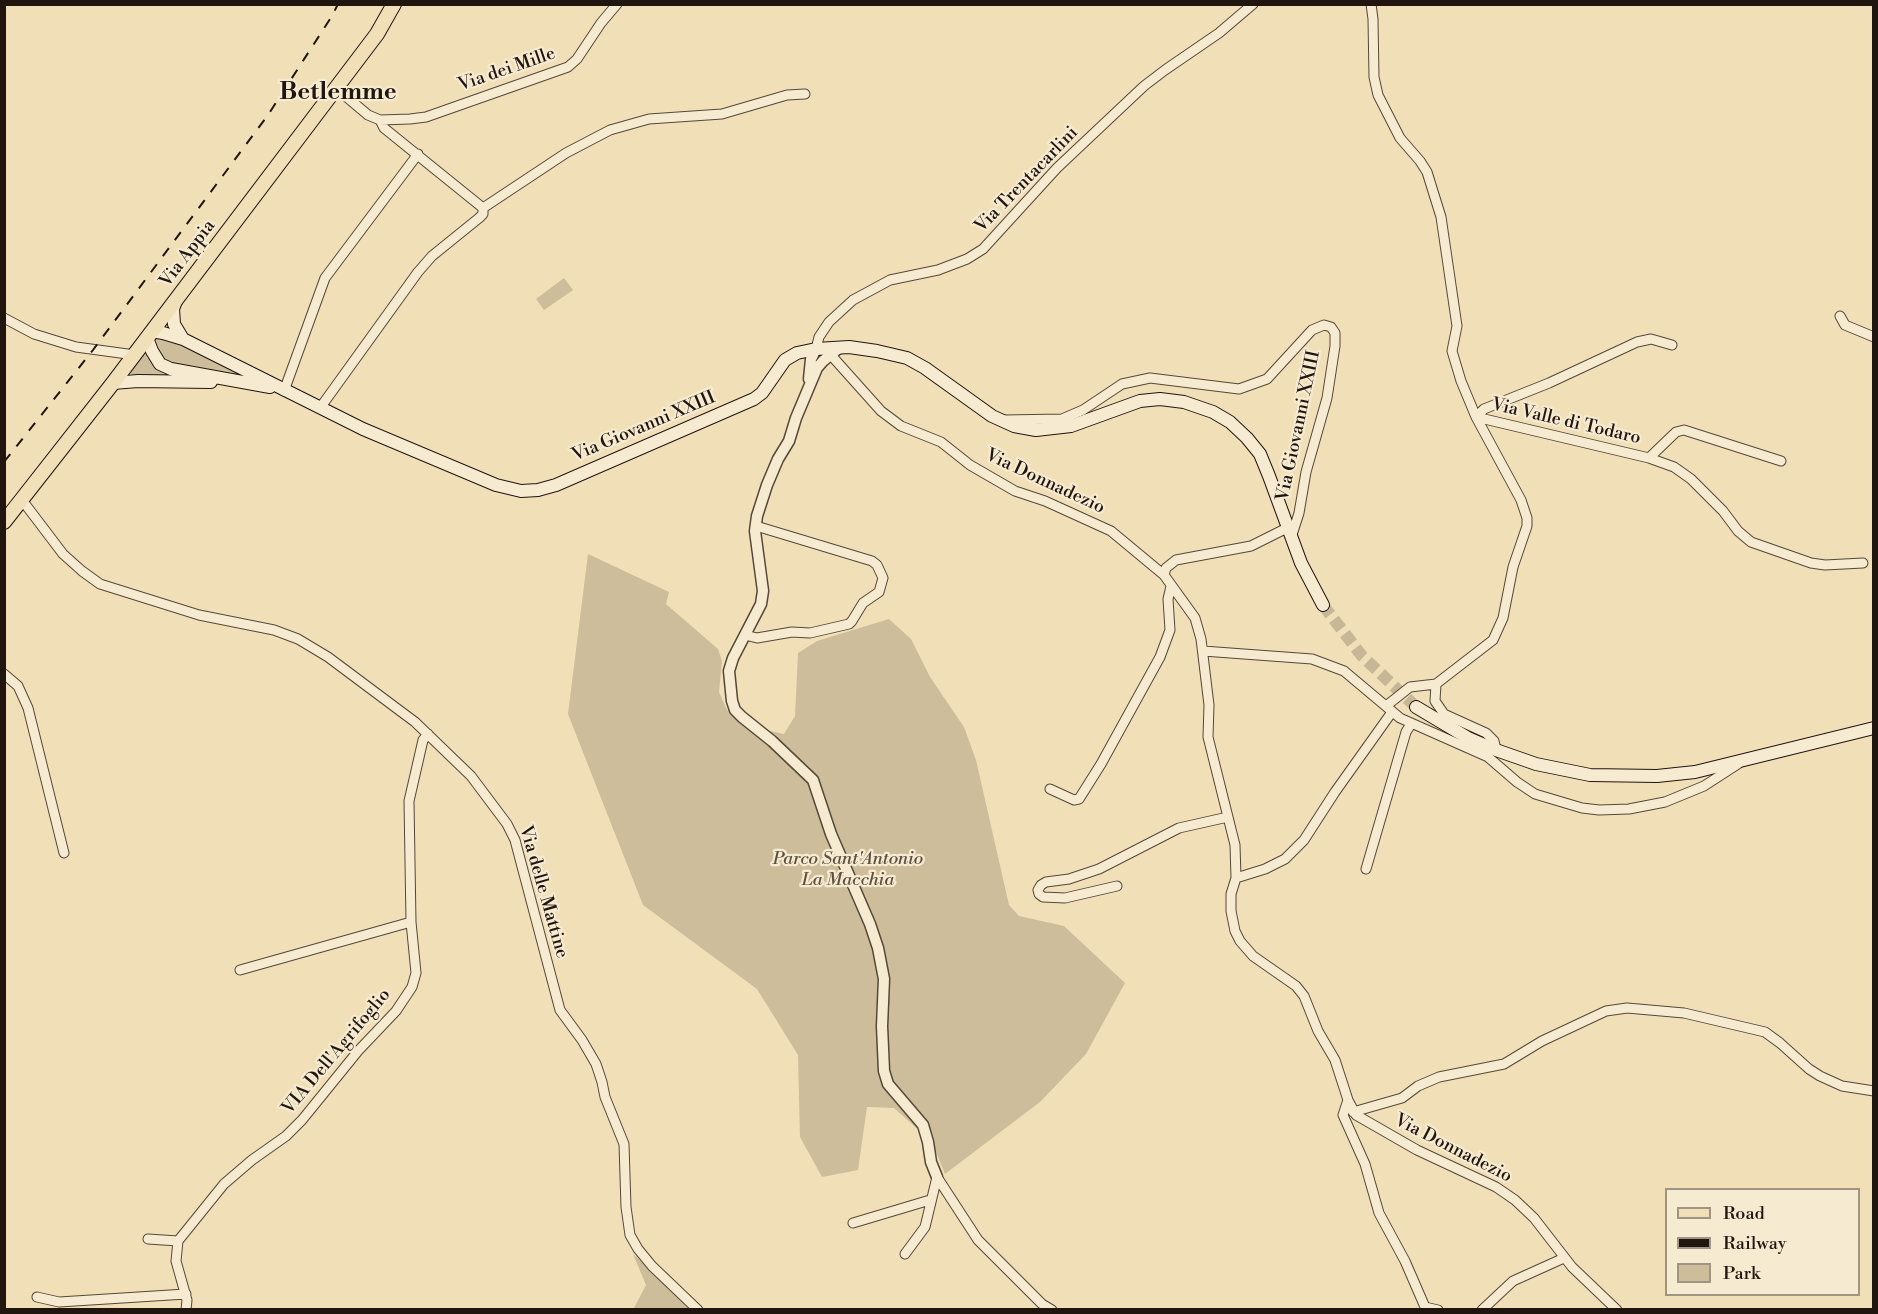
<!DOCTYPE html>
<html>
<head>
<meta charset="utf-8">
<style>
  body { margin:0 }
  #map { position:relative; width:1878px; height:1314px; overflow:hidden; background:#f1dfb8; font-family:"Libre Bodoni",serif }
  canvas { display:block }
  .frame { position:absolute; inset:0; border:6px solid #20150f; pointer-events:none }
  .legend { position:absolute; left:1665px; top:1188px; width:195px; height:108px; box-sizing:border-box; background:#f6ead1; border:2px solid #a09583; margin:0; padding:8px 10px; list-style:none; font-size:18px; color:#20150f }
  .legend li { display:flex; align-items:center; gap:12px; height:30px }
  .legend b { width:30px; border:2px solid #a09583 }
</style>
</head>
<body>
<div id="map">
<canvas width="1878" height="1314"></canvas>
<div class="frame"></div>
<ul class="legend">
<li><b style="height:8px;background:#f1dfb8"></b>Road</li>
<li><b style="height:8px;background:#20150f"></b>Railway</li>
<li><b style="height:16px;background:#cdbd9b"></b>Park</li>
</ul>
</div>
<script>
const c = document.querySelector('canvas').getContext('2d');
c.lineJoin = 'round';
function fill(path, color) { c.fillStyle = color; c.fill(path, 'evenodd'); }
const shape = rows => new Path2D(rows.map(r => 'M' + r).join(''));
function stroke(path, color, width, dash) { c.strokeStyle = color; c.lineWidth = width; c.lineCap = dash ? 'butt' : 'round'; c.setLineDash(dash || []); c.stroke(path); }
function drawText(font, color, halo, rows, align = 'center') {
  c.font = font + ' "Libre Bodoni",serif'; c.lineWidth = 4.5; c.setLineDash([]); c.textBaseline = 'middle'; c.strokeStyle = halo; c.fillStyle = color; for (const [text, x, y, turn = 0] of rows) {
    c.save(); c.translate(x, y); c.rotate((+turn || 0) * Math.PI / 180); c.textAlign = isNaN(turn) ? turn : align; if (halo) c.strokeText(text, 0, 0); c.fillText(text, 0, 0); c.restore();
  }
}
const green = shape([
  [564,278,573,290,544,310,536,299],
  [156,338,174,340,245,377,181,368,162,361,153,340],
  [145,349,150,359,206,379,134,376,131,374,131,369],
  [588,554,669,592,666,604,718,649,722,661,719,692,727,710,743,725,784,734,795,716,798,653,817,641,889,619,911,639,930,677,964,727,976,760,1009,905,1019,916,1064,926,1125,983,1086,1054,1040,1102,945,1174,932,1142,894,1108,867,1107,858,1170,822,1177,800,1137,798,1055,757,989,643,905,568,714],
  [633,1254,694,1309,633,1310,646,1285]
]);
const secondaryTunnel = shape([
  [1323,605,1362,656,1416,707]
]);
const minor = shape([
  [1371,4,1373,19,1374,77,1378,95,1400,138,1420,161,1427,172,1441,217,1457,326,1452,351,1461,381,1476,417,1521,500,1527,518,1527,526,1513,567,1503,618,1493,640,1436,684,1435,701,1444,714,1486,733,1494,741,1496,750],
  [336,88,368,115,380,120,410,119,426,117,568,67,577,59,601,23,617,4],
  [380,120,384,128,483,208],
  [483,208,566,153,610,130,649,119,722,114,787,95,805,94],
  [1840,316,1845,325,1874,337],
  [4,318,34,334,76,347,135,355],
  [816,349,819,337,829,322,853,300,890,280,938,270,967,259,983,249,1057,168,1144,86,1165,70,1219,33,1253,4],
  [830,354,881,411,901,426,941,442,970,465,1015,491,1045,501,1111,531,1164,575],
  [284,391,325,278,418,154],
  [320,408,418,272,432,256,479,218,483,214,483,208],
  [1476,417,1649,458,1676,432,1684,430,1781,461],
  [1476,417,1484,409,1549,383,1637,342,1651,339,1672,345],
  [1004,420,1062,419,1083,410,1122,384,1150,378,1239,389,1267,379,1312,330,1324,325,1331,327,1335,333,1335,346,1327,398,1306,472,1299,513,1291,538],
  [1649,458,1674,467,1691,479,1723,511,1738,531,1751,542,1811,563,1825,565,1863,563],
  [22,500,63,554,82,571,100,584,199,615,274,630,298,639,328,657,415,722,471,776,507,824,515,840,560,1010,582,1040,596,1064,602,1082,605,1097,624,1144,626,1207,630,1235,638,1249,652,1266,698,1310],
  [1287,528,1251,546,1176,560,1166,568,1164,575,1195,618,1201,639,1209,705,1208,737,1235,845,1236,878,1231,894,1231,911,1235,931,1240,941,1253,956,1296,986,1304,996,1318,1031,1335,1060,1348,1100,1356,1115,1417,1150,1496,1187,1515,1200,1534,1218,1572,1267,1617,1310],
  [745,635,757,638,792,632,810,633,849,624,852,621,863,603,879,592,883,578,877,565,872,561,756,526],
  [1203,651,1312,659,1344,671,1400,718,1488,757,1517,782,1535,794,1582,808,1599,810,1629,809,1665,802,1704,786,1738,764],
  [4,674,18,686,28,708,64,853],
  [1386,706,1410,687,1436,684],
  [1050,789,1074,800,1079,799,1101,764,1160,657,1170,630,1168,599,1171,586],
  [1366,869,1406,732,1411,724],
  [1236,878,1265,869,1285,859,1304,840,1335,792,1392,712],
  [1117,886,1065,898,1043,897,1039,894,1038,890,1041,885,1046,882,1069,879,1099,869,1179,828,1228,817],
  [240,970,411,922],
  [1348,1100,1343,1115,1365,1164,1379,1213,1405,1261,1425,1307,1438,1310],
  [1353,1112,1402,1098,1418,1086,1439,1077,1504,1064,1542,1041,1606,1011,1627,1008,1684,1013,1765,1032,1780,1043,1809,1069,1820,1076,1842,1086,1874,1091],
  [937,1177,978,1240,1042,1304,1052,1310],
  [853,1223,930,1200],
  [148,1239,178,1241],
  [905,1254,925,1227,937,1177],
  [37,1297,59,1302,186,1294],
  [186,1310,187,1300,176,1261,178,1241,224,1184,252,1160,286,1136,302,1120,358,1051,396,1011,412,987,416,973,411,922,409,801,423,740,428,734],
  [1482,1310,1513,1281,1564,1258]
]);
const tertiary = shape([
  [839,348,823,361,817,368,796,418,789,441,778,459,767,485,757,516,755,531,763,591,761,604,733,658,729,671,732,701,735,710,742,717,772,741,813,780,831,834,870,924,878,948,884,979,882,1026,884,1071,888,1084,923,1125,928,1142,931,1162,937,1177],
  [809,379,811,359,816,349]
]);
const secondary = shape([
  [176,301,173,309,174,324,183,339],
  [152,331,163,333,183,339,363,429,496,485,521,491,538,490,556,485,754,399,762,393,785,360,797,353,816,349,849,347,877,351,907,358,925,368,992,416,1014,426,1036,430,1071,426,1140,401,1160,399,1184,402,1213,412,1230,422,1247,438,1260,454,1269,476,1301,563,1323,605],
  [147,338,152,351,160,364,171,369,270,387],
  [113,383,138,381,211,382],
  [1416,707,1468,738,1496,750,1536,764,1590,775,1657,776,1695,772,1874,728]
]);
const primary = shape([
  [4,522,113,383,377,34,394,4]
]);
const rail = shape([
  [4,462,93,350,268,115,332,16,338,4]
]);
const streetNames = [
  ["Via dei Mille",507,70,-19],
  ["Via Trentacarlini",1027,180,-46],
  ["Via Appia",188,254,-53],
  ["Via Valle di Todaro",1566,422,13],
  ["Via Giovanni XXIII",1299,426,-78],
  ["Via Giovanni XXIII",644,427,-23],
  ["Via Donnadezio",1045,482,25],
  ["Via delle Mattine",543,892,74],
  ["VIA Dell'Agrifoglio",337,1052,-50],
  ["Via Donnadezio",1453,1149,27]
];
const parkNames = [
  ["Parco Sant'Antonio",848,860],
  ["La Macchia",848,881]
];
const districtNames = [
  ["Betlemme",338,93]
];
fill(green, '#cdbd9b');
stroke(secondaryTunnel, '#c7b796', 12, [12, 6]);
stroke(minor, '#544839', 11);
stroke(tertiary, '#544839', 13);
stroke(secondary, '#20150f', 14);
stroke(primary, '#20150f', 16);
stroke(minor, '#f6ead1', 9);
stroke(tertiary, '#f6ead1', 10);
stroke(secondary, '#f6ead1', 12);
stroke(primary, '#f1dfb8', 14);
stroke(rail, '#20150f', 2, [10, 10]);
drawText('18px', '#20150f', '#f6ead1', streetNames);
drawText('italic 18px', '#5d5040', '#f6ead1', parkNames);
drawText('bold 24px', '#20150f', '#f6ead1', districtNames);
</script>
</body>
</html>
